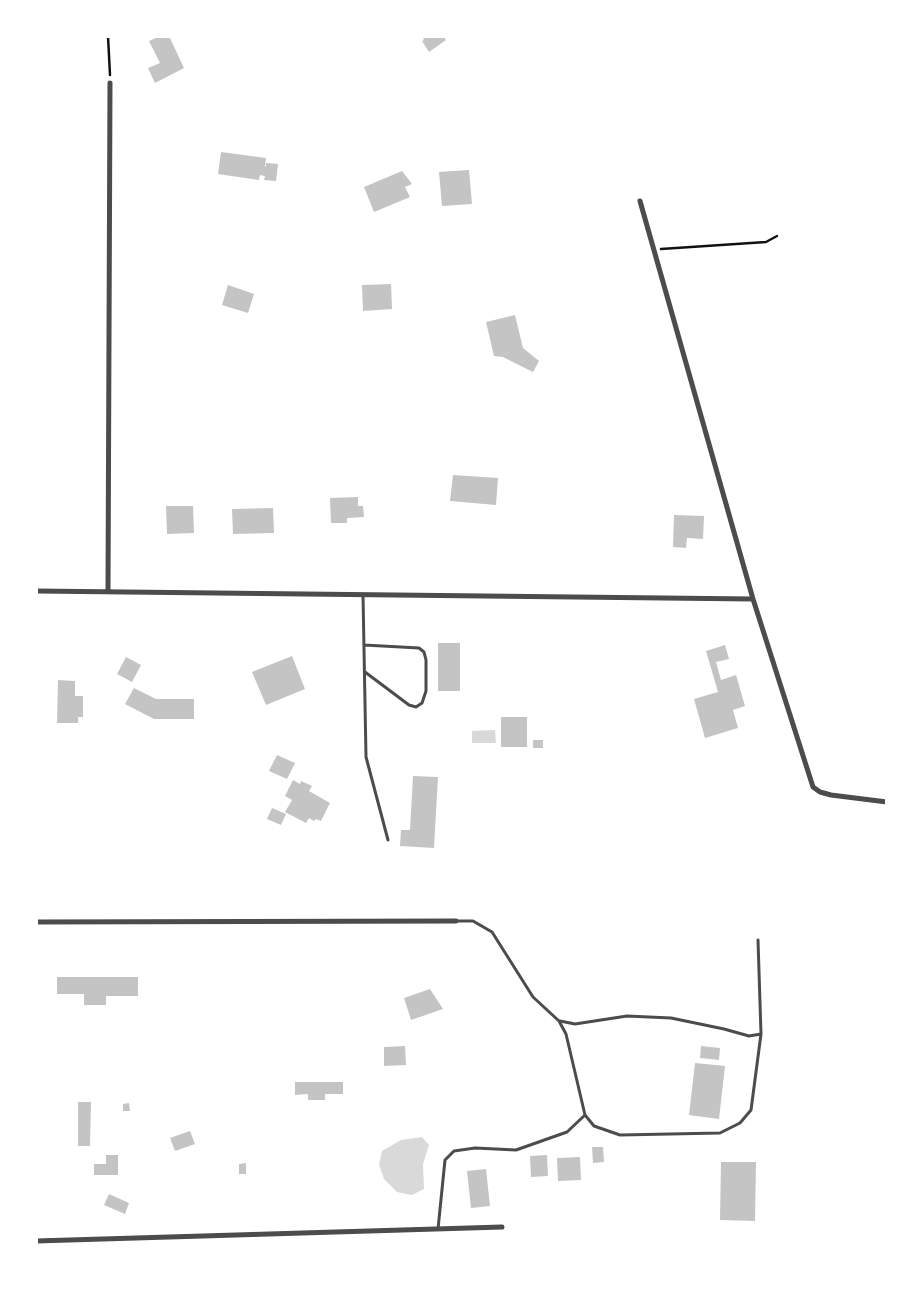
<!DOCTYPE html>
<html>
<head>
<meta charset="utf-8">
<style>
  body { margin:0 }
  #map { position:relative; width:923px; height:1300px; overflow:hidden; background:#fff; font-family:"DejaVu Sans",sans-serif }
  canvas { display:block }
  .frame { position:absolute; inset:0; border:38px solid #fff; pointer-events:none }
</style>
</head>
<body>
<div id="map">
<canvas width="923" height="1300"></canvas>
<div class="frame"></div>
</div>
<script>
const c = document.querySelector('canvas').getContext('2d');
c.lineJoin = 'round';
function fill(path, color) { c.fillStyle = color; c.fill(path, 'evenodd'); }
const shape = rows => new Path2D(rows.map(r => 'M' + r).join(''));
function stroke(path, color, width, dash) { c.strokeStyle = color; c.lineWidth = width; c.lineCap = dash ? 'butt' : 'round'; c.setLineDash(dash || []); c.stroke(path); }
const water = shape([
  [495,730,496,743,472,743,472,731],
  [422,1137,429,1145,423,1164,424,1189,412,1195,397,1192,384,1179,379,1165,382,1151,401,1140]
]);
const building = shape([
  [160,36,169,36,184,68,155,83,148,68,160,63,149,41],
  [422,36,443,36,446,40,429,52,422,41,424,40],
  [221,152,266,158,265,166,266,167,266,163,278,164,276,181,264,180,265,176,260,175,259,180,218,174],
  [469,170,472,204,442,206,439,172],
  [402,171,412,184,405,187,410,197,374,212,364,187],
  [391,284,392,309,363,311,362,285],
  [228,285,254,294,248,313,222,305],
  [515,315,523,348,539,361,533,372,503,357,494,356,486,322],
  [453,475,498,478,496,505,450,501],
  [358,497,358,506,363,506,364,517,347,518,347,523,331,523,330,498],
  [166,506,193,506,194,533,167,534],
  [273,508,274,533,233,534,232,509],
  [674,515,704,516,703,539,687,538,686,548,673,547],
  [438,643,460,643,460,691,438,691],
  [725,645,729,659,716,662,721,680,736,675,745,706,733,710,738,728,705,738,694,699,718,692,706,651],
  [292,656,305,689,266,705,252,672],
  [126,657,141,665,132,682,117,674],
  [58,680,75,681,75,696,83,696,83,717,78,717,78,723,57,723],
  [134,688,156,699,194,699,194,719,154,719,125,704],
  [501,717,527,717,527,747,501,747],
  [533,740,543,740,543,748,533,748],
  [277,755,295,763,287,779,269,771],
  [413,776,438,777,434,848,400,846,401,830,410,830],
  [293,780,300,784,301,781,312,786,309,791,330,803,321,821,316,819,314,821,309,818,306,823,285,812,292,800,285,796],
  [272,808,286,814,281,825,267,819],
  [57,977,138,977,138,996,106,996,106,1005,84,1005,84,994,57,994],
  [430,989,443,1009,411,1020,404,998],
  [405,1046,406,1065,384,1066,384,1047],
  [701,1046,720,1048,719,1060,700,1058],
  [695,1063,725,1066,719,1119,689,1115],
  [295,1082,343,1082,343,1094,325,1094,325,1100,308,1100,308,1094,295,1095],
  [78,1102,91,1102,90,1146,78,1146],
  [129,1103,130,1111,123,1111,123,1104],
  [190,1131,195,1144,175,1151,170,1138],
  [592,1147,603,1147,604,1162,593,1163],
  [106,1155,118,1155,118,1175,94,1175,94,1164,106,1164],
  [547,1155,548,1176,531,1177,530,1156],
  [580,1157,581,1180,558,1181,557,1158],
  [721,1162,756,1162,755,1221,720,1220],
  [246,1163,246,1174,239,1174,239,1164],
  [486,1169,490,1206,471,1208,467,1171],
  [109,1194,129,1203,125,1214,104,1205]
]);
const path = shape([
  [108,36,110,75],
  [661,249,766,242,777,236]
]);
const service = shape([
  [363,595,366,757,388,840],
  [364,645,419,648,424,652,426,660,426,691,422,703,416,707,409,705,365,672],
  [456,921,473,921,492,932,533,997,559,1021,566,1034,585,1115,594,1126,620,1135,720,1133,740,1123,751,1110,761,1034],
  [560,1021,575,1024,627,1016,671,1018,724,1029,749,1036,761,1034,758,940],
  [438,1229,445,1160,454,1151,475,1148,516,1150,567,1132,585,1115]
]);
const minor = shape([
  [640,201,753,599,813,787,820,792,831,795,887,802],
  [36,591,753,599],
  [108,591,110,83],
  [36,922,456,921],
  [36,1241,502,1227]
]);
fill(water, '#d9d9d9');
fill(building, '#c4c4c4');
stroke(path, '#111', 2.5);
stroke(service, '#4c4c4c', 3);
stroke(minor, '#4c4c4c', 5);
</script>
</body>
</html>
